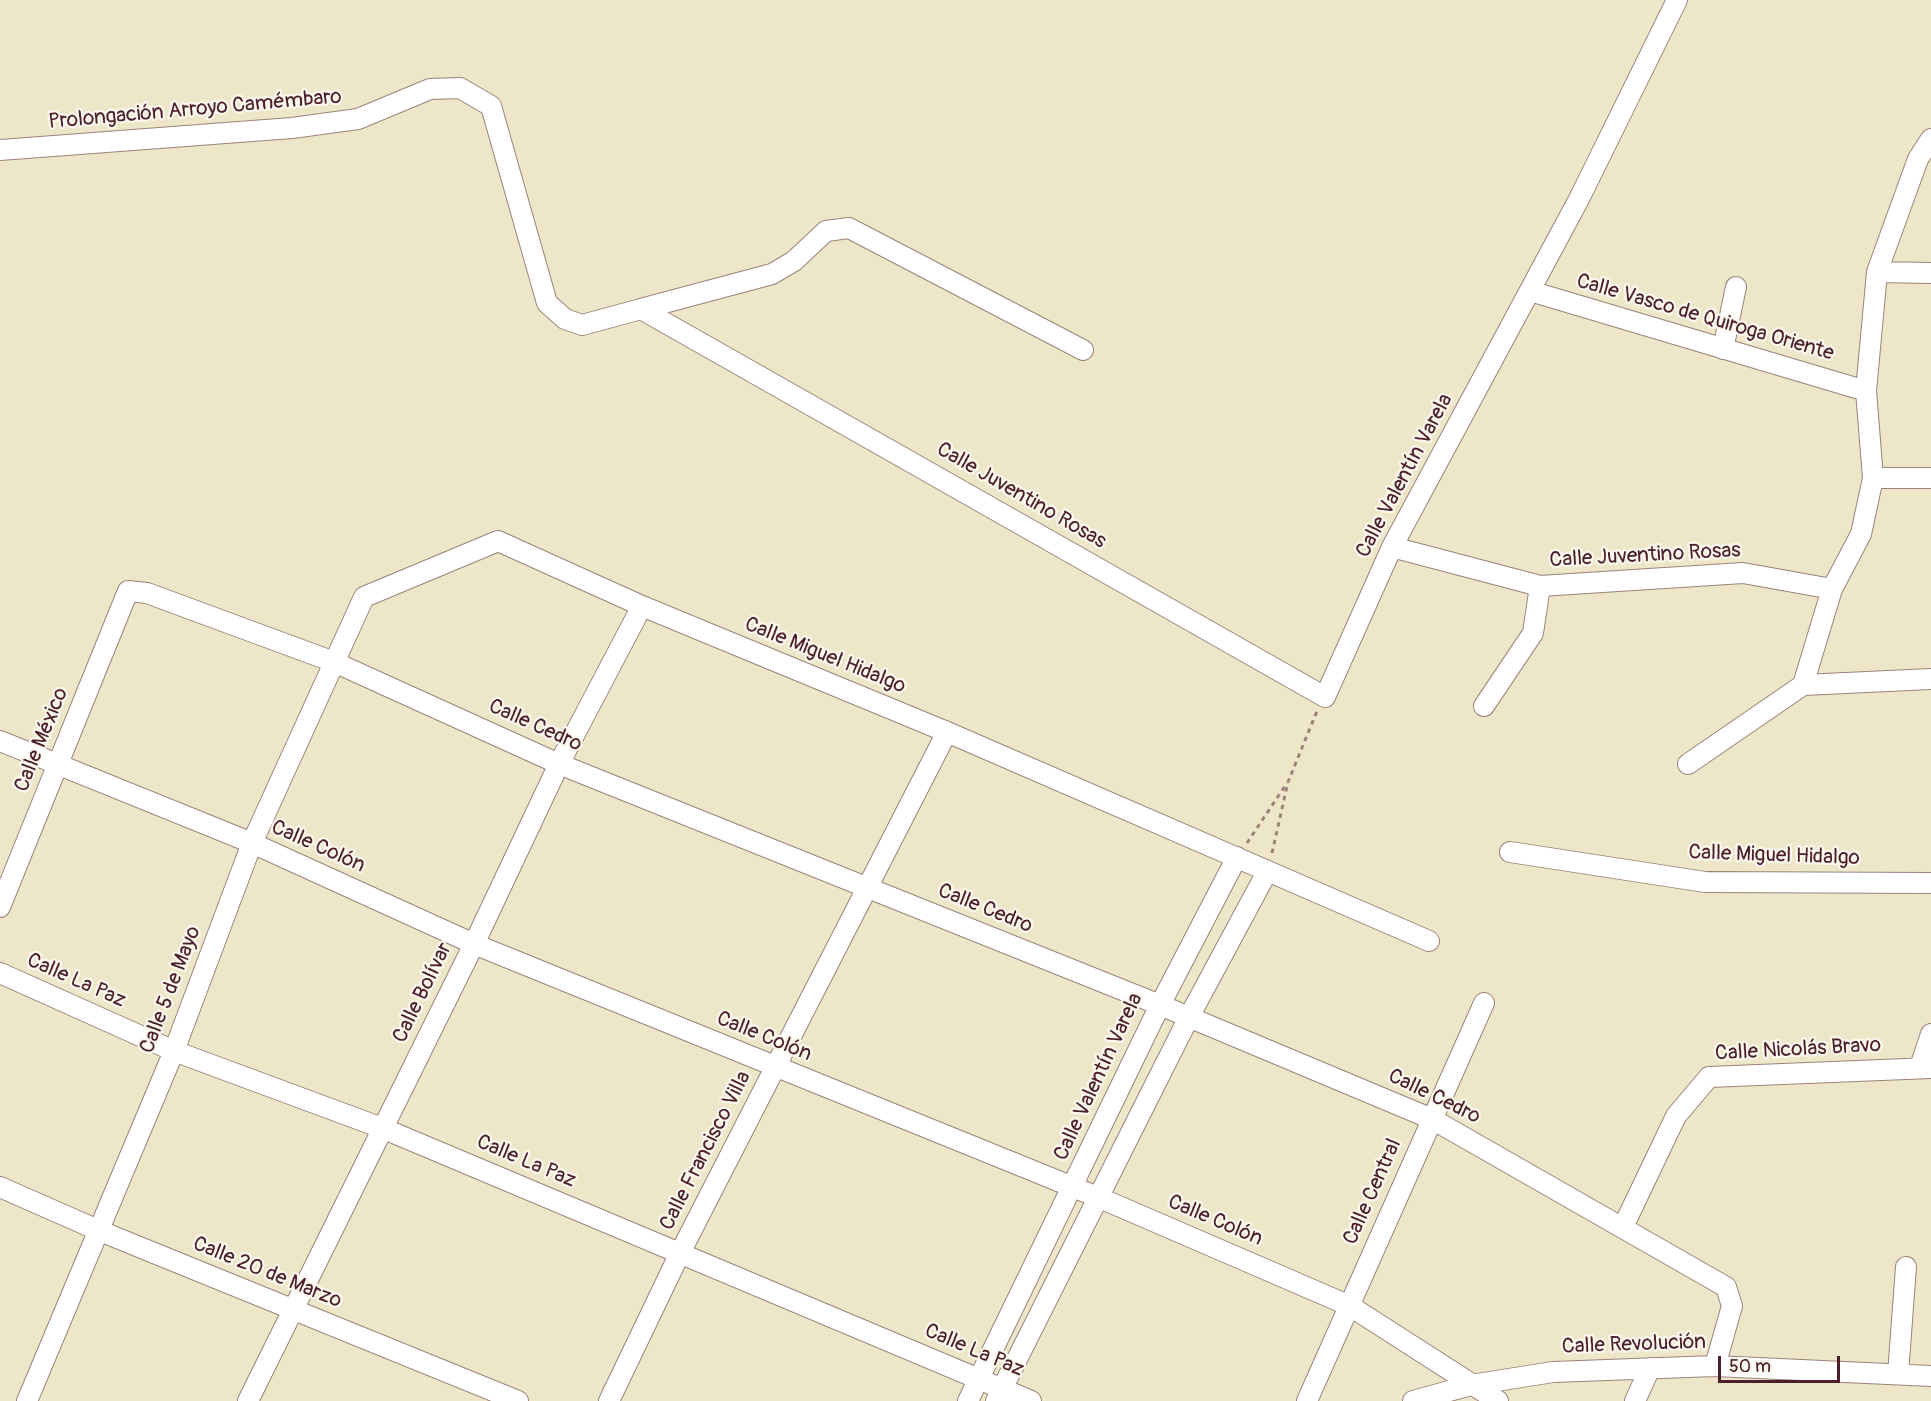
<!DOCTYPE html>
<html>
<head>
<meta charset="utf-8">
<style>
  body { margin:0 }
  #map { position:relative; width:1931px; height:1401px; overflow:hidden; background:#eee6c8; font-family:Pangolin,sans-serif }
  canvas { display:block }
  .scale { position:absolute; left:1718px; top:1356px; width:122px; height:27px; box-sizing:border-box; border:3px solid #4a1f2b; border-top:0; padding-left:8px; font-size:18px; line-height:21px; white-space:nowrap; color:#4a1f2b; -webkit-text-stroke:4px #fbf7ec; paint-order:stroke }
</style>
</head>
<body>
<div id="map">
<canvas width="1931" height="1401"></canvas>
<div class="scale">50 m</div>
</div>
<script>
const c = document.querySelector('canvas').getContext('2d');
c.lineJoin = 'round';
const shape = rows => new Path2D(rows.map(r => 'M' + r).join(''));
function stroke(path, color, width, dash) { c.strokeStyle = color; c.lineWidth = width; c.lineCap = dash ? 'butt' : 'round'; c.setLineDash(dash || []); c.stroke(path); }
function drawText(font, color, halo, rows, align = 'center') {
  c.font = font + ' Pangolin,sans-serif'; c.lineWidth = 4.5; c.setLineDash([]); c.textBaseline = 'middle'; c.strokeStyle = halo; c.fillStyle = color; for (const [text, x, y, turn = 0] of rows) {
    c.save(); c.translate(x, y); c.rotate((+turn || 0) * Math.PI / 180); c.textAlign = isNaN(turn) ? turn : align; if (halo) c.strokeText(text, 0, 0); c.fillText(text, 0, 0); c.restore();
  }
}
const path = shape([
  [1247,843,1287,783],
  [1272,853,1288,782,1317,711]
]);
const minor = shape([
  [0,150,292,128,358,119,430,89,460,88,491,106,547,303,565,319,582,325,641,309,1325,697,1392,547,1579,199,1677,0],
  [1877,272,1931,273],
  [1530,291,1866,391],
  [641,309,772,274,794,261,826,231,849,228,1083,350],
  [1723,349,1736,287],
  [1873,478,1931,478],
  [1392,547,1540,586,1743,573,1832,589],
  [1803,685,1832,589,1861,534,1873,478,1866,391,1877,272,1918,159,1931,139],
  [1803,685,1931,679],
  [1484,706,1533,633,1540,586],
  [0,741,252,843,474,944,1100,1198,1350,1306,1498,1401],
  [1688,764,1803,685],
  [1510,852,1705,882,1931,883],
  [0,907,128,591,147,593,334,662,559,764,1160,1005,1432,1119,1726,1287,1732,1306,1715,1366],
  [0,973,174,1051,382,1128,1031,1401],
  [1920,1067,1931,1034],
  [0,1187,100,1231,518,1401],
  [1623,1227,1676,1116,1709,1077,1931,1068],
  [1898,1374,1906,1267],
  [27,1401,174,1051,252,843,364,597,498,541,642,606,947,732,1429,941],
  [248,1401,474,944,559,764,642,606],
  [609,1401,680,1253,947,732],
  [968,1401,1160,1005,1237,857],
  [996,1401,1189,1017,1267,872],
  [1307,1401,1484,1003],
  [1413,1401,1471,1385,1553,1372,1715,1366,1931,1376],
  [1635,1401,1650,1368]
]);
const streetNames = [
  ["Prolongación Arroyo Camémbaro",195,110,-5],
  ["Calle Vasco de Quiroga Oriente",1705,318,16],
  ["Calle Valentín Varela",1405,476,-62],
  ["Calle Juventino Rosas",1021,496,30],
  ["Calle Juventino Rosas",1645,556,-3],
  ["Calle Miguel Hidalgo",825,656,22],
  ["Calle Cedro",535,726,24],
  ["Calle México",42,740,-68],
  ["Calle Colón",318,847,24],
  ["Calle Miguel Hidalgo",1774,856,2],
  ["Calle Cedro",985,909,22],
  ["Calle La Paz",76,981,24],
  ["Calle 5 de Mayo",171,990,-69],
  ["Calle Bolívar",423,993,-64],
  ["Calle Colón",764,1037,22],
  ["Calle Nicolás Bravo",1798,1050,-3],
  ["Calle Valentín Varela",1099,1077,-65],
  ["Calle Cedro",1434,1097,26],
  ["Calle Francisco Villa",706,1151,-63],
  ["Calle La Paz",526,1162,23],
  ["Calle Central",1373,1192,-66],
  ["Calle Colón",1215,1221,23],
  ["Calle 20 de Marzo",267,1273,22],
  ["Calle Revolución",1634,1345,-2],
  ["Calle La Paz",974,1351,23]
];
stroke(minor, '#9c827a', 22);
stroke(path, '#9c827a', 3, [4.5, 4.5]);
stroke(minor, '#fff', 20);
drawText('21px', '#4a1f2b', '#fbf7ec', streetNames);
</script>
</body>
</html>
